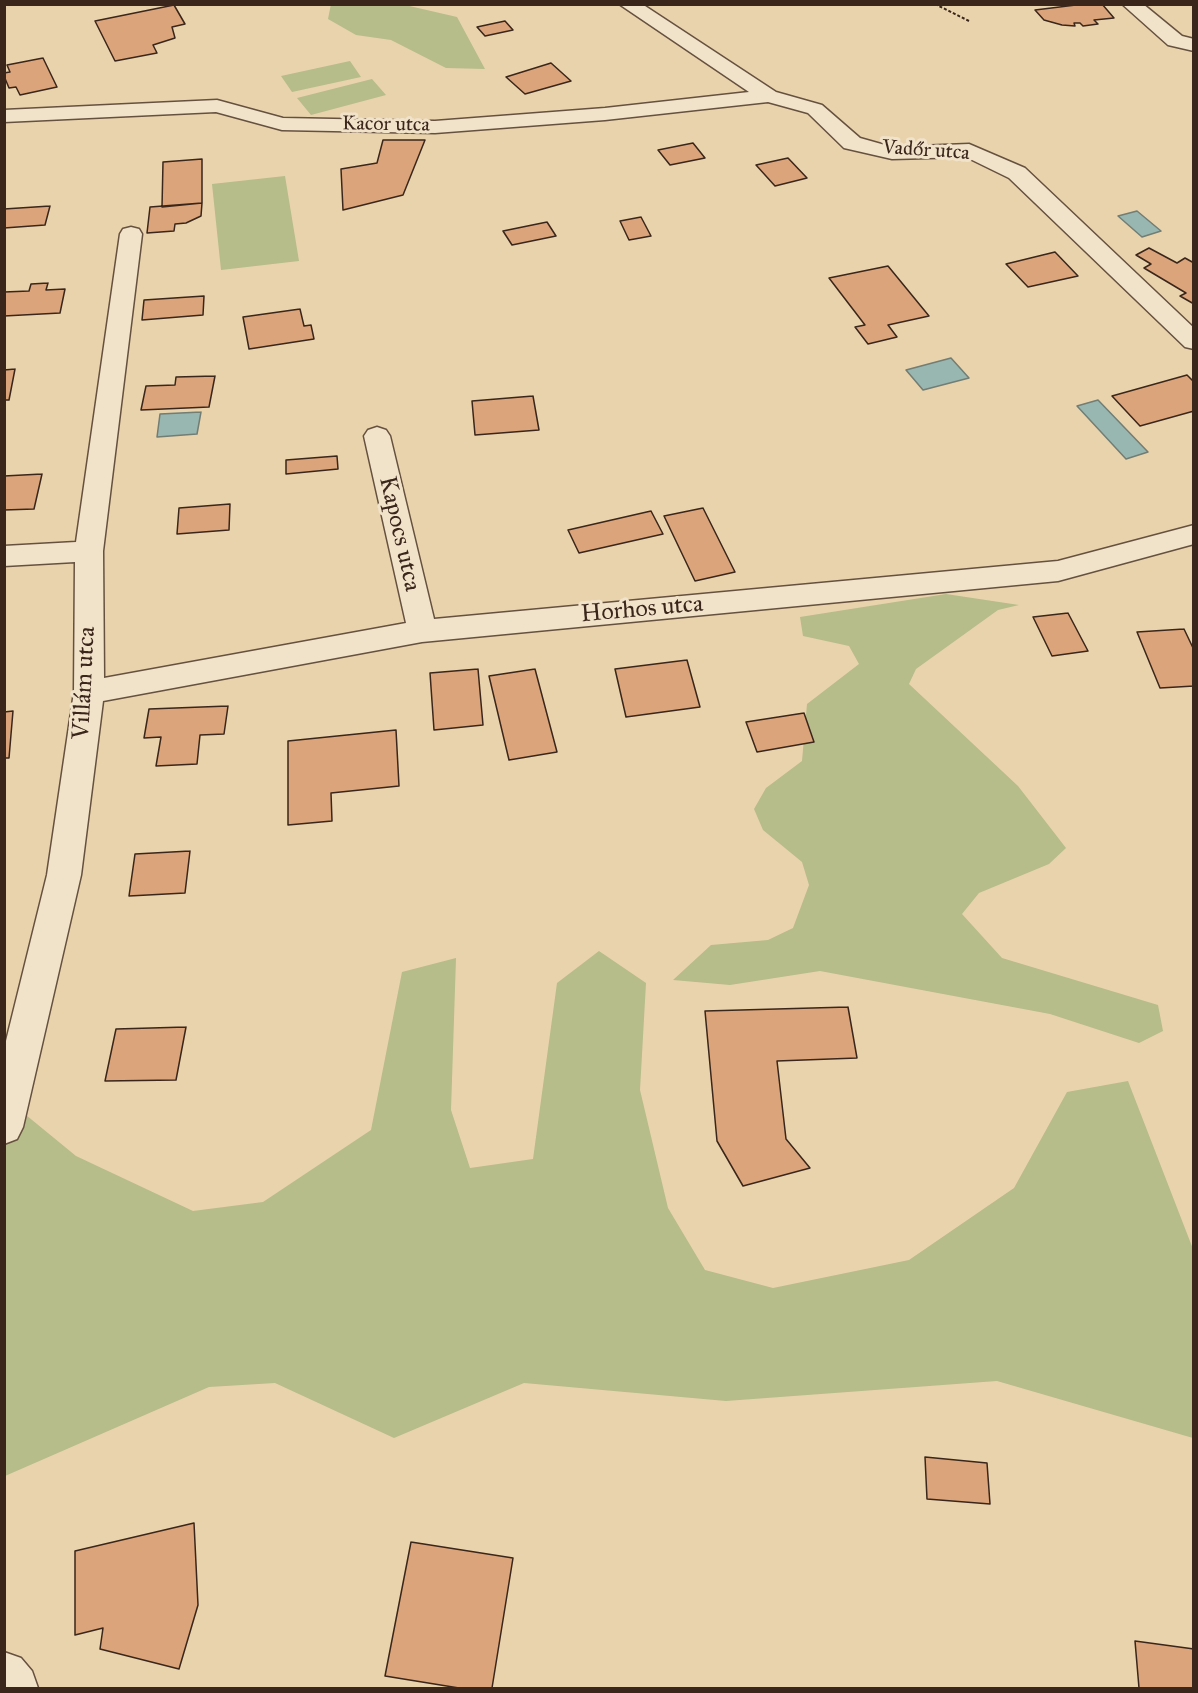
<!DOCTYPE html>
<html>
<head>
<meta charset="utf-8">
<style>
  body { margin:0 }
  #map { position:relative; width:1198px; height:1693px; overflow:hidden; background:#e9d3ad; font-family:"IM FELL Great Primer",serif }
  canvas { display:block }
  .frame { position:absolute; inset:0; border:6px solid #3a261a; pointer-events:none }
</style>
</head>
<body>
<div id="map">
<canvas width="1198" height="1693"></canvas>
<div class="frame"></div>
</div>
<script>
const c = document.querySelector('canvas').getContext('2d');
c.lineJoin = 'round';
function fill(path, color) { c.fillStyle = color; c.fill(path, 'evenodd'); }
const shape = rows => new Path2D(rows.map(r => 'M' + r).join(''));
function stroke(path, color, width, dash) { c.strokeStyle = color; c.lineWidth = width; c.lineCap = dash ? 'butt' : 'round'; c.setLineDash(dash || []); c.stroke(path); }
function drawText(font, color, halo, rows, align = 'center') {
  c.font = font + ' "IM FELL Great Primer",serif'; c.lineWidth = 6; c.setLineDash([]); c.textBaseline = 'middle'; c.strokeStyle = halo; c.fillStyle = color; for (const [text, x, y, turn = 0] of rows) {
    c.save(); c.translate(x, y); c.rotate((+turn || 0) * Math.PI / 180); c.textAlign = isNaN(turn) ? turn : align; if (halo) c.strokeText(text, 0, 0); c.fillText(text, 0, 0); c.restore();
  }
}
const green = shape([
  [331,4,405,5,457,17,485,69,446,68,391,40,356,35,328,19],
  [350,61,361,77,292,92,281,76],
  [372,79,386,95,311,115,297,98],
  [285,176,299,261,221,270,212,184],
  [946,594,1019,605,998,610,916,669,909,684,1018,786,1066,848,1049,864,979,893,962,914,1002,958,1158,1005,1163,1031,1139,1043,1050,1014,820,971,730,985,673,980,711,945,768,940,793,928,809,885,802,862,763,830,754,809,766,788,802,761,807,704,859,664,849,646,803,636,800,617],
  [599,951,646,983,640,1090,668,1208,705,1270,773,1288,909,1260,1014,1188,1067,1092,1128,1081,1193,1249,1193,1438,997,1381,726,1401,524,1383,394,1438,275,1383,209,1387,5,1476,4,1097,76,1156,193,1211,263,1202,371,1130,402,972,456,958,451,1110,470,1168,533,1159,557,983]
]);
const water = shape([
  [1137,211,1161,231,1142,237,1118,216,1137,211],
  [951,358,969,378,923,390,906,370,951,358],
  [1098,400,1148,452,1126,459,1077,406,1098,400],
  [201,412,197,434,157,437,160,414,201,412]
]);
const building = shape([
  [1084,4,1102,4,1114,18,1094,20,1098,24,1083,26,1080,23,1074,23,1075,26,1062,25,1044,20,1035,10,1084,4],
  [174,5,185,24,172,27,175,38,153,45,157,53,115,61,95,21,174,5],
  [505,21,513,30,485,36,477,27,505,21],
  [43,58,57,87,20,95,16,87,9,88,4,76,4,73,10,72,7,65,43,58],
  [551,63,571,81,525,94,506,77,551,63],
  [383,140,425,140,403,195,343,210,341,169,377,163,383,140],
  [693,143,705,158,670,165,658,150,693,143],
  [788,158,807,178,775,186,756,165,788,158],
  [202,159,202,203,162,207,163,162,202,159],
  [202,203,201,216,186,223,175,224,174,231,147,233,150,207,202,203],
  [50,206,45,225,4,228,4,209,50,206],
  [641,217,651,236,629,240,620,221,641,217],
  [547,222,556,236,512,245,503,231,547,222],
  [1149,248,1177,263,1185,258,1194,263,1194,304,1180,296,1186,293,1144,268,1151,264,1136,255,1149,248],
  [1055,252,1078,276,1028,287,1006,264,1055,252],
  [888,266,929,316,888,325,897,337,868,344,855,327,865,325,829,278,888,266],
  [48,283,46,290,65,289,60,313,4,316,4,292,29,291,31,284,48,283],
  [204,296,203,315,142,320,144,300,204,296],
  [300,309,304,326,311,325,314,339,249,349,243,317,300,309],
  [15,369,9,400,4,400,4,370,15,369],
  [1187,375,1194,382,1194,411,1140,426,1112,396,1187,375],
  [215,376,209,407,141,410,146,386,175,385,176,377,215,376],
  [533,396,539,430,475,435,472,401,533,396],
  [337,456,338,469,286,474,286,460,337,456],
  [42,474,34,509,4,510,4,476,42,474],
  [230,504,229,530,177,534,179,508,230,504],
  [703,508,735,572,695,581,664,516,703,508],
  [651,511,663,534,579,553,568,530,651,511],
  [1068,613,1088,651,1052,656,1033,617,1068,613],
  [1184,629,1194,650,1194,686,1160,688,1137,632,1184,629],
  [687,660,700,707,626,717,615,669,687,660],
  [478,669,483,725,434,730,430,673,478,669],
  [535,669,557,752,509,760,489,676,535,669],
  [228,706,224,734,200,735,197,764,156,766,161,737,144,738,149,709,228,706],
  [13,711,9,758,4,758,4,712,13,711],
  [804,713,814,742,757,752,746,722,804,713],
  [396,730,399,786,331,793,332,821,288,825,288,741,396,730],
  [190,851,185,893,129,896,135,854,190,851],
  [848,1007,857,1058,777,1061,786,1139,810,1168,743,1186,717,1141,705,1011,848,1007],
  [186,1027,176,1080,105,1081,116,1029,186,1027],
  [925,1457,987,1463,990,1504,927,1499,925,1457],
  [194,1523,198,1605,179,1669,100,1649,103,1628,75,1635,75,1551,194,1523],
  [411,1542,513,1558,492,1688,459,1688,385,1676,411,1542],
  [1135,1641,1194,1649,1194,1688,1139,1688,1135,1641]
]);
const path = shape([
  [935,4,969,21]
]);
const minor = shape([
  [619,4,642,4,776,92,822,105,860,138,892,147,969,144,1025,168,1194,328,1194,349,1185,347,1009,178,966,157,892,159,844,148,808,113,768,102,605,120,435,133,282,130,216,112,4,122,4,110,217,100,283,118,435,121,605,108,749,92,619,4],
  [1122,4,1143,4,1182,36,1194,39,1194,51,1168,45,1122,4],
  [131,227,139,229,142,234,103,551,104,678,406,623,364,436,368,430,377,427,386,430,390,436,434,619,1058,561,1194,525,1194,544,1058,581,422,642,103,701,81,875,23,1127,17,1139,4,1144,4,1049,47,875,74,692,75,562,4,566,4,546,76,542,120,234,123,229,131,227],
  [4,1652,21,1658,32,1671,38,1688,4,1688,4,1652]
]);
const farStreetnames = [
  ["Kacor utca",386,125,1],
  ["Vadőr utca",926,151,4]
];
const streetNames = [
  ["Kapocs utca",399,534,77],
  ["Horhos utca",642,610,-5],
  ["Villám utca",85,683,-87]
];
fill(green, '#b6bc8a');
fill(water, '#98b7b0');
stroke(water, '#727d74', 1.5);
fill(building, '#dba47a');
stroke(building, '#3a261a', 1.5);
stroke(minor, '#66513f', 3);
stroke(path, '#3a261a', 2, [3, 2]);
fill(minor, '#f1e2ca');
drawText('20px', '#3a261a', '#f1e2ca', farStreetnames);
drawText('24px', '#3a261a', '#f1e2ca', streetNames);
</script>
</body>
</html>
